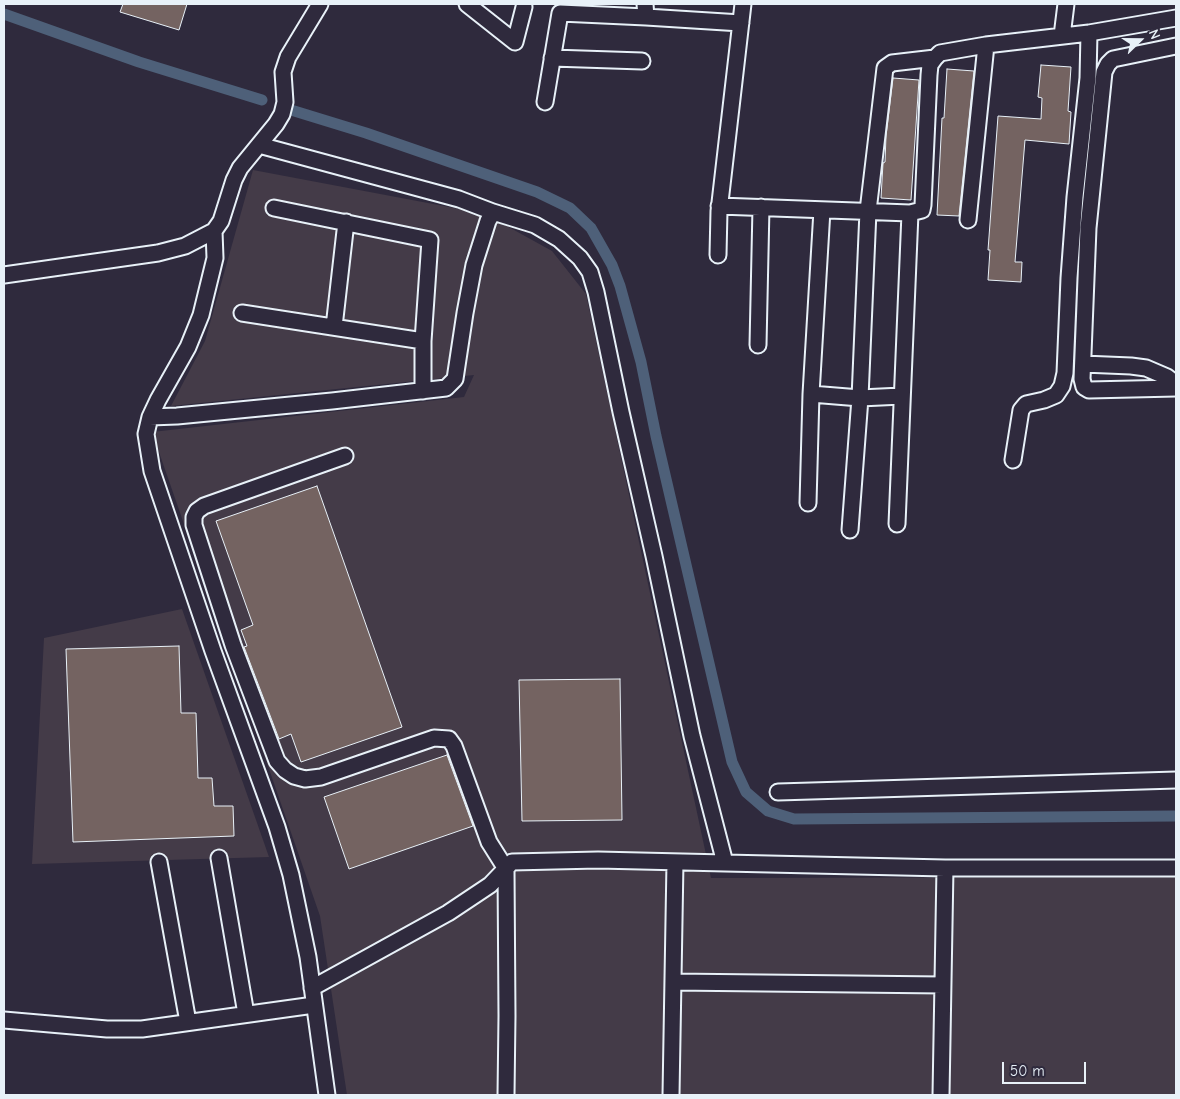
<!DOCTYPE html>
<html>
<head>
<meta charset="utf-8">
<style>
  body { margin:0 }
  #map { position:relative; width:1180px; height:1099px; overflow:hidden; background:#2f2a3d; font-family:"Comic Neue",sans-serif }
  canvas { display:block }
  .frame { position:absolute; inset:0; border:5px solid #e8f1f8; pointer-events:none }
  .north { position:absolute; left:1115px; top:15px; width:50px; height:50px; -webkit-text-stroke:4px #2f2a3d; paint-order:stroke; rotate:68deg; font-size:14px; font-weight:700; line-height:20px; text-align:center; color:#e8f1f8 }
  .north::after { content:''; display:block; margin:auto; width:18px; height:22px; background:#e8f1f8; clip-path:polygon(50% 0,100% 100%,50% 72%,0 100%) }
  .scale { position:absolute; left:1002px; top:1062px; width:84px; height:22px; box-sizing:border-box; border:2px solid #e8f1f8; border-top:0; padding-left:6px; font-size:15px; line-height:18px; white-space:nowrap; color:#e8f1f8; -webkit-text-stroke:4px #2f2a3d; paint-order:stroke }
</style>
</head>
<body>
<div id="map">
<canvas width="1180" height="1099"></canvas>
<div class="frame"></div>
<div class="north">N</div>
<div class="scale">50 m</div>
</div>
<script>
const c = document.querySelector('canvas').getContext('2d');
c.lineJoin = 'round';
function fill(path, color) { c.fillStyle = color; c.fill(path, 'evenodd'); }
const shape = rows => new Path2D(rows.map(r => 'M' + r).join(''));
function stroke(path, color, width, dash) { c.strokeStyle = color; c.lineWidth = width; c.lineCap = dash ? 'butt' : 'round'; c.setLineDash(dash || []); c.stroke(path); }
const built = shape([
  [253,170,465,210,505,225,552,251,586,294,711,878,1176,877,1176,1095,347,1095,320,916,152,432,464,397,474,375,171,406,205,341],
  [182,609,269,857,32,864,44,638]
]);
const canal = shape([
  [4,14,139,62,262,100],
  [291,110,366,133,537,192,570,208,591,228,612,265,620,286,641,362,656,436,732,762,746,792,768,811,794,819,1176,816]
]);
const building = shape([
  [123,4,187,4,179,30,120,12,123,4],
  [1041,65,1071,67,1068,111,1071,112,1069,144,1025,140,1015,262,1022,262,1021,282,988,280,990,250,988,250,998,116,1041,119,1042,98,1038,97,1041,65],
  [947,69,974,71,959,216,937,215,942,118,944,118,947,69],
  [893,78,919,80,911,200,881,198,883,163,885,162,886,136,893,78],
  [317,486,402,727,301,762,291,734,279,739,244,647,247,646,241,630,253,625,216,521,317,486],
  [179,646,181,713,196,713,198,778,212,778,214,806,233,806,234,836,73,842,66,649,179,646],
  [620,679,622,820,522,821,519,680,620,679],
  [447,755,473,826,349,869,324,797,447,755]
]);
const minor = shape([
  [467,4,515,42,524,7],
  [646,17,741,23],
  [1062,36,1066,4],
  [1176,46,1113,59,1108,64,1104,72,1088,228,1082,379,1084,387,1089,390,1176,388],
  [552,58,642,61],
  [545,102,560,13,646,17,645,4],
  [259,145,459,199,493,212],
  [719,206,910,213,897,524],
  [274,208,430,240,423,341,423,391],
  [910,213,922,210,923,205,929,75,930,65,935,58,940,53,986,45,1089,33,1176,18],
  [968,220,986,45],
  [214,231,215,258,201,315,188,347,158,400,150,417,146,434,152,471,213,651,277,827,291,875,308,957,327,1095],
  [718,255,719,211,743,4],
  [4,275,158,253,185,246,214,231,221,221,234,180,240,168,276,124,282,114,285,102,283,72,288,57,320,4],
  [242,313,423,341],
  [334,327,346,222],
  [758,345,761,207],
  [1083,364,1131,366,1146,368,1167,377,1176,384],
  [811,394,860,398,902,396],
  [150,417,177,416,332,401,446,388,455,379,465,313,474,265,488,221,493,212,535,225,559,239,580,258,590,272,596,292,621,412,654,556,692,736,725,863,945,868,1176,868],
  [345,456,204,506,197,511,194,517,194,525,233,645,277,761,285,770,294,776,305,779,321,777,434,738,449,739,454,746,489,842,506,869,507,1016,506,1095],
  [1013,460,1021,410,1026,404,1044,400,1056,395,1062,386,1065,373,1069,278,1075,197,1088,78,1089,33],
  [808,503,811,394,822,210],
  [850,530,860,398,868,211,885,68,892,63,935,58],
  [778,792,1176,780],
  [219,858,246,1014],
  [159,862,188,1022],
  [673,982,943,985],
  [312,988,448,913,490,885,512,862,598,860,725,863],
  [4,1020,107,1029,142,1029,314,1005],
  [671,1095,675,862],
  [941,1095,945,868]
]);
fill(built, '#443b48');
stroke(canal, '#4e6079', 11);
fill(building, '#746361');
stroke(building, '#e8f1f8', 1);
stroke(minor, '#e8f1f8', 19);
stroke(minor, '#2f2a3d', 15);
</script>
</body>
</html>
